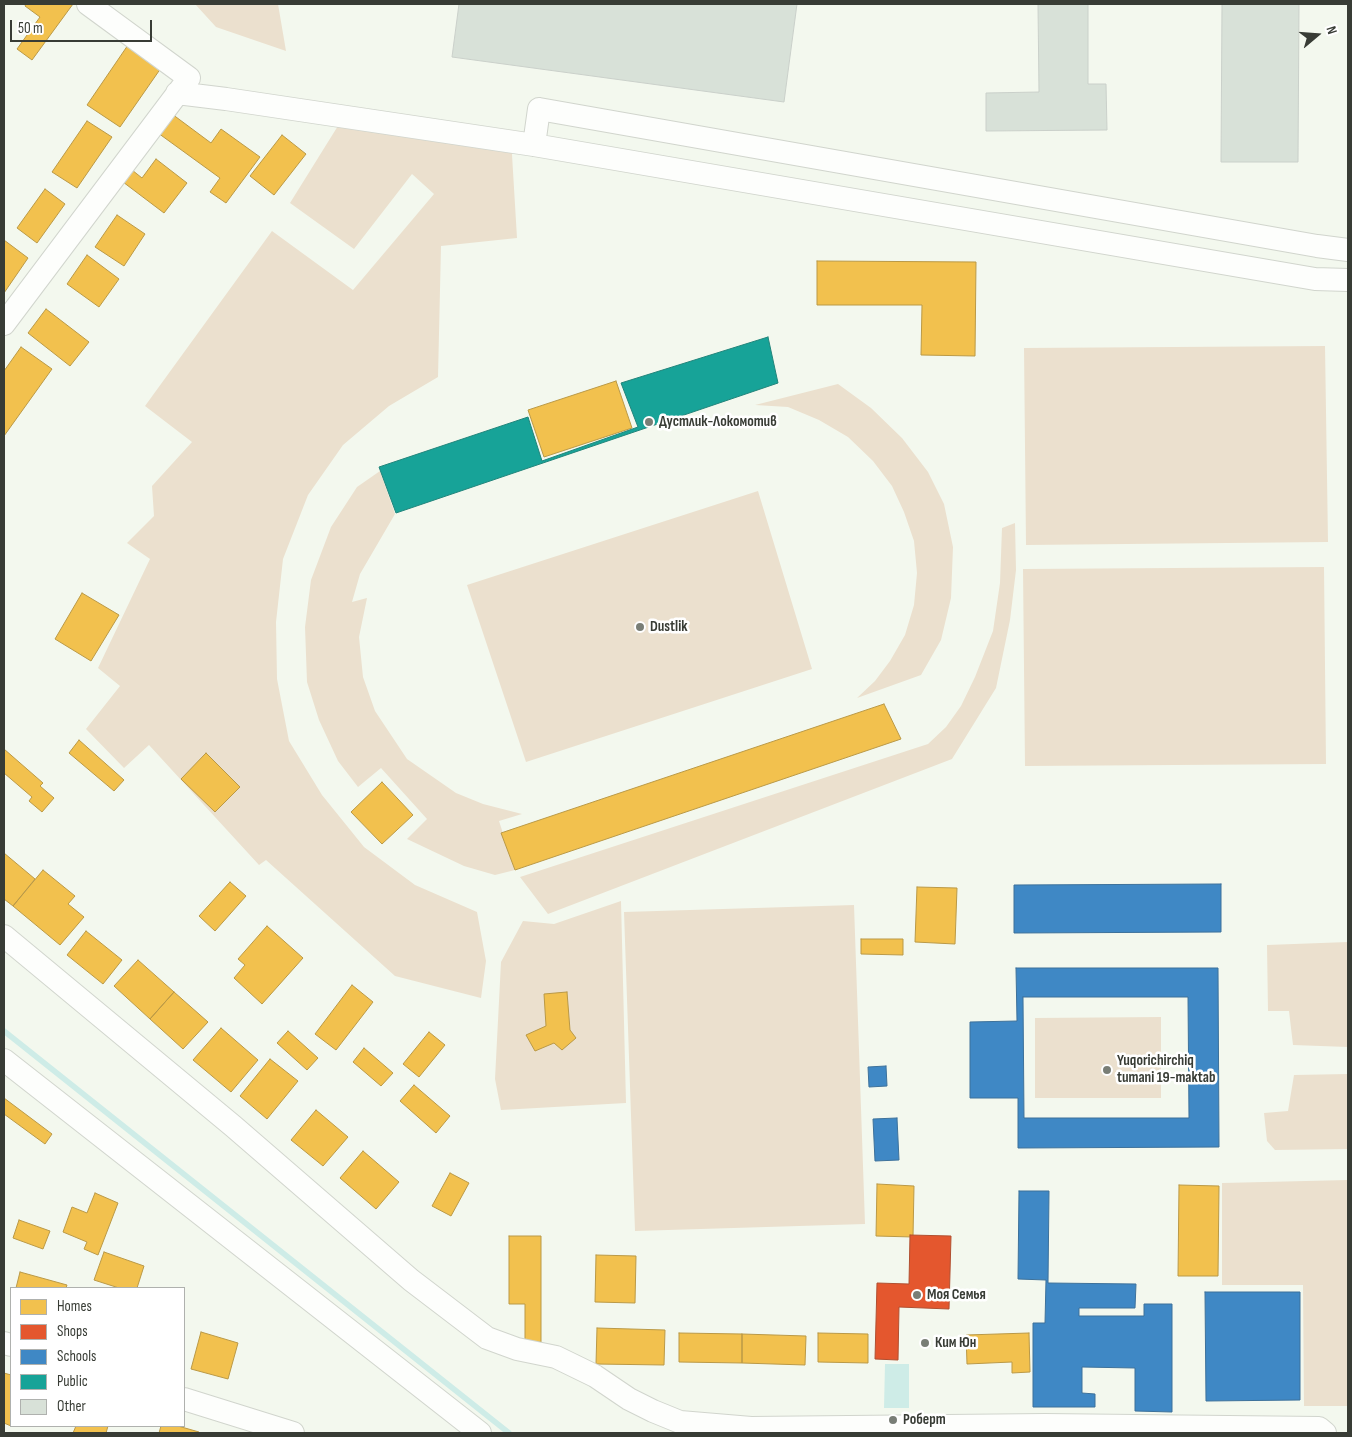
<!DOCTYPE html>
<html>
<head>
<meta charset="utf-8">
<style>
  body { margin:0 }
  #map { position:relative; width:1352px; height:1437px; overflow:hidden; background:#f3f8ee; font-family:"Sofia Sans Condensed",sans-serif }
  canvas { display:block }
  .frame { position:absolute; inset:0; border:5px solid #383c35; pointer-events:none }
  .legend { position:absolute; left:10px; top:1287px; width:175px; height:140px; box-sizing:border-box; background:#fff; border:1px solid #afb1ae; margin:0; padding:6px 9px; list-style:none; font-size:15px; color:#383c35 }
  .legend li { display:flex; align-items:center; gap:10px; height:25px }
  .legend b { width:25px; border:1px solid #afb1ae }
  .north { position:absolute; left:1292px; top:10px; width:50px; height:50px; -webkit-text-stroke:4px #fff; paint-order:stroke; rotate:72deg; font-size:14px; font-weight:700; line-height:20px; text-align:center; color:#383c35 }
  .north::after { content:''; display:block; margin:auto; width:18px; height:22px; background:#383c35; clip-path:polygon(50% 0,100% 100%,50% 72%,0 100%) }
  .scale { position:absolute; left:10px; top:20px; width:142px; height:22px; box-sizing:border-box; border:2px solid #383c35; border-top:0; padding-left:6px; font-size:15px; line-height:18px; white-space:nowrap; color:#383c35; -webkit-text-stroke:4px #fff; paint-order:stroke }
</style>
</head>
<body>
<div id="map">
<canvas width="1352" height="1437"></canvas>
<div class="frame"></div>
<ul class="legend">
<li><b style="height:14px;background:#f2c14e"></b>Homes</li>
<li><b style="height:14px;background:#e4572e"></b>Shops</li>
<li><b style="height:14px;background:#3f88c5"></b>Schools</li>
<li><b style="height:14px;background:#17a398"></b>Public</li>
<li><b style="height:14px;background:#d8e1d8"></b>Other</li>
</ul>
<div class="north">N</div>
<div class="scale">50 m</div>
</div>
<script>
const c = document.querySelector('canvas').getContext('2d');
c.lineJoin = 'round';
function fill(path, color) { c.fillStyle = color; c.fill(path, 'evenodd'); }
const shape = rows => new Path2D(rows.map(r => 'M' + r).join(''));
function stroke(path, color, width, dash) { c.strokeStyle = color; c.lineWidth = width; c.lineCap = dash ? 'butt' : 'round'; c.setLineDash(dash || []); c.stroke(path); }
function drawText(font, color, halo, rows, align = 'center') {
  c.font = font + ' "Sofia Sans Condensed",sans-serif'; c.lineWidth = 5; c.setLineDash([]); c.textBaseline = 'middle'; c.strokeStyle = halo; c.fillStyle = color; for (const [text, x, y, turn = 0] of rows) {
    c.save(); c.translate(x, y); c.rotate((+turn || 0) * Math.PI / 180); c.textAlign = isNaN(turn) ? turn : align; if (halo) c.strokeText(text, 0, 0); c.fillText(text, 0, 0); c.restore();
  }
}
const green = shape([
  [195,4,278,4,286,51,216,27],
  [346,113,511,138,517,238,441,246,438,377,389,406,343,445,308,495,283,559,276,622,277,679,289,741,322,795,364,847,415,885,477,912,486,961,481,998,395,976,266,860,259,865,149,745,124,768,86,729,120,686,98,668,150,559,127,543,154,516,152,486,192,442,145,406,272,231,353,290,434,194,412,174,354,249,290,203],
  [1325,346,1328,542,1026,545,1024,348],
  [838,384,871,408,902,438,928,472,944,504,953,547,951,598,941,640,921,675,857,698,875,681,890,661,905,635,914,605,917,573,914,541,904,512,892,486,873,461,848,437,819,420,788,407,755,405],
  [380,471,395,514,360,574,352,602,367,598,359,637,363,677,375,711,407,759,456,793,483,804,522,814,499,821,515,870,495,875,464,866,407,839,427,819,381,768,358,787,338,761,319,720,307,682,305,627,311,580,331,527,357,487],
  [758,491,812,669,526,762,467,585],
  [1015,523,1016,570,1010,620,996,688,952,759,548,914,520,877,928,744,946,727,961,706,975,677,993,631,1000,583,1002,528],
  [1324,567,1326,764,1025,766,1023,569],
  [621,901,626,1103,501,1110,495,1079,501,962,523,921,554,924],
  [854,905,865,1224,635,1231,624,912],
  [1348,942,1348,1047,1293,1045,1289,1011,1268,1011,1267,945],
  [1161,1017,1161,1098,1035,1098,1035,1018],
  [1348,1074,1348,1149,1275,1150,1267,1141,1264,1113,1288,1111,1294,1075],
  [1348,1180,1348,1406,1304,1406,1303,1285,1222,1285,1222,1183]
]);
const water = shape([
  [885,1364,909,1364,909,1408,884,1408]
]);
const homes = shape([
  [26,4,73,4,32,60,17,49,40,17,25,6,26,4],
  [128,45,161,68,120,127,87,105,128,45],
  [172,114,211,143,221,129,260,157,226,203,210,192,220,178,158,133,172,114],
  [87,121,112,137,77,188,52,172,87,121],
  [282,135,306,154,274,195,250,176,282,135],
  [156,159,187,183,164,213,123,182,132,170,142,178,156,159],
  [45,189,65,204,37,243,17,228,45,189],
  [117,215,145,234,124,266,95,247,117,215],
  [4,240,28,258,4,293,4,240],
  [87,255,119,279,99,307,67,284,87,255],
  [817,261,976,262,975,356,921,355,922,305,817,305,817,261],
  [46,309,89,342,70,366,28,333,46,309],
  [21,347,52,369,4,436,4,371,21,347],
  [616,381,632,428,544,457,528,410,616,381],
  [82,593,119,615,91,661,55,639,82,593],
  [884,704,901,739,515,870,501,833,884,704],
  [79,740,124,780,114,791,69,753,79,740],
  [4,749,43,783,40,786,54,798,42,812,29,801,32,797,4,773,4,749],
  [206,753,240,787,215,812,181,779,206,753],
  [382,782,413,815,382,844,351,812,382,782],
  [4,853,35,879,13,906,4,899,4,853],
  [43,870,75,896,68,904,84,917,60,945,13,906,43,870],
  [230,882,246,896,215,931,199,916,230,882],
  [917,887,957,888,955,944,915,942,917,887],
  [267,926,303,958,262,1004,234,978,245,965,238,959,267,926],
  [86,931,122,960,103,984,67,955,86,931],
  [861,939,903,939,903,955,861,954,861,939],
  [138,960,174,992,150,1019,114,986,138,960],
  [352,985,373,1002,336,1050,315,1034,352,985],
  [174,992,208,1022,183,1049,150,1019,174,992],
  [567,992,570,1030,576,1038,562,1050,554,1043,535,1051,526,1035,546,1026,544,994,567,992],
  [221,1028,258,1060,231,1092,193,1060,221,1028],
  [288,1031,318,1058,307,1070,277,1043,288,1031],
  [429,1032,445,1045,419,1077,403,1064,429,1032],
  [364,1048,393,1073,381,1086,353,1062,364,1048],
  [270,1059,298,1081,267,1119,240,1096,270,1059],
  [414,1085,450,1116,436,1133,400,1101,414,1085],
  [4,1098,52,1134,45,1144,4,1114,4,1098],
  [316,1110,348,1137,323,1166,291,1140,316,1110],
  [363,1151,399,1182,376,1209,340,1178,363,1151],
  [450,1173,469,1183,451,1216,432,1206,450,1173],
  [877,1184,914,1186,913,1237,876,1236,877,1184],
  [1179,1185,1219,1186,1218,1276,1178,1276,1179,1185],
  [95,1193,118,1203,98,1255,84,1249,87,1242,63,1232,72,1207,87,1213,95,1193],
  [19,1220,50,1231,43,1249,13,1238,19,1220],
  [509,1236,541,1236,541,1342,525,1342,525,1304,509,1304,509,1236],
  [104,1252,144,1266,137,1288,119,1288,94,1280,104,1252],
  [596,1255,636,1256,635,1303,595,1302,596,1255],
  [20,1272,67,1285,66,1288,16,1288,20,1272],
  [597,1328,665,1330,664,1365,596,1364,597,1328],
  [201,1332,238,1343,228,1379,191,1369,201,1332],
  [679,1333,742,1334,742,1363,679,1362,679,1333],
  [818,1333,868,1334,868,1363,818,1362,818,1333],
  [1029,1333,1030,1372,1012,1373,1012,1362,967,1364,966,1335,1029,1333],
  [742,1334,806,1336,805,1365,742,1363,742,1334],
  [4,1373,11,1375,11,1426,4,1423,4,1373],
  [76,1426,108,1426,106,1433,73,1433,76,1426],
  [161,1426,178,1426,199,1432,199,1433,159,1433,161,1426]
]);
const shops = shape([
  [910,1235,951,1236,949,1309,899,1307,898,1360,875,1359,877,1283,909,1284,910,1235]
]);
const schools = shape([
  [1221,884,1221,932,1014,933,1014,885,1221,884],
  [1016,968,1218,968,1219,1147,1018,1148,1018,1098,970,1098,970,1022,1017,1021,1016,968],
  [1023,997,1188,997,1189,1118,1024,1118,1023,997],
  [886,1066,887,1086,869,1087,868,1067,886,1066],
  [897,1118,899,1160,875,1161,873,1119,897,1118],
  [1019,1191,1049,1191,1048,1283,1136,1284,1135,1308,1079,1308,1079,1316,1144,1316,1144,1304,1172,1304,1172,1412,1135,1411,1135,1368,1082,1367,1082,1393,1095,1394,1095,1407,1033,1407,1033,1323,1045,1323,1046,1280,1018,1279,1019,1191],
  [1205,1292,1300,1292,1300,1400,1206,1401,1205,1292]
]);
const public = shape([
  [768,337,778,383,396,513,379,467,528,417,542,461,638,427,621,383,768,337]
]);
const stream = shape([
  [4,1031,509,1433]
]);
const building = shape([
  [459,4,797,4,784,102,452,57,459,4],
  [1038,4,1088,4,1088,84,1106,84,1107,130,986,131,986,93,1039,92,1038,4],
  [1222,4,1299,4,1298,162,1221,162,1222,4]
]);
const minor = shape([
  [177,93,226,99,534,145,1315,279,1348,280],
  [534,145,539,109,1317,246,1348,250],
  [4,324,189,78,88,4],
  [4,936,233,1126,411,1280,487,1338,517,1349,556,1357,595,1376,629,1399,653,1411,680,1422,751,1428,1045,1425,1319,1428,1325,1433],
  [4,1060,480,1433],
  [4,1343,11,1345],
  [184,1399,293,1433]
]);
const markers = [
  [649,422,5,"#797e76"],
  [640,627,5,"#797e76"],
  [1107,1070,5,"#797e76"],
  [917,1295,5,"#797e76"],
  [925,1343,5,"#797e76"],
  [893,1420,5,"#797e76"]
];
const poiNames = [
  ["Дустлик-Локомотив",659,422],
  ["Dustlik",650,627],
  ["Yuqorichirchiq",1117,1061],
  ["tumani 19-maktab",1117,1078],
  ["Моя Семья",927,1295],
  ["Ким Юн",935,1343],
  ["Роберт",903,1420]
];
fill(green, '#ebe0ce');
fill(water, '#ceece7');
fill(homes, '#f2c14e');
stroke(homes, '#ba9946', 1);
fill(shops, '#e4572e');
stroke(shops, '#b04f30', 1);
fill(schools, '#3f88c5');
stroke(schools, '#3d719a', 1);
fill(public, '#17a398');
stroke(public, '#21847a', 1);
stroke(stream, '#ceece7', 5.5);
fill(building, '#d8e1d8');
stroke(building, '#cad0ca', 1);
stroke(minor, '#d1d5cd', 24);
stroke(minor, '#fdfefc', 22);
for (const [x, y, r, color] of markers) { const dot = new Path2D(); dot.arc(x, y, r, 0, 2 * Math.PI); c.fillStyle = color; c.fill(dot); stroke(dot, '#fff', 2); }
drawText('bold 15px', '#383c35', '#fff', poiNames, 'left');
</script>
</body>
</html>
